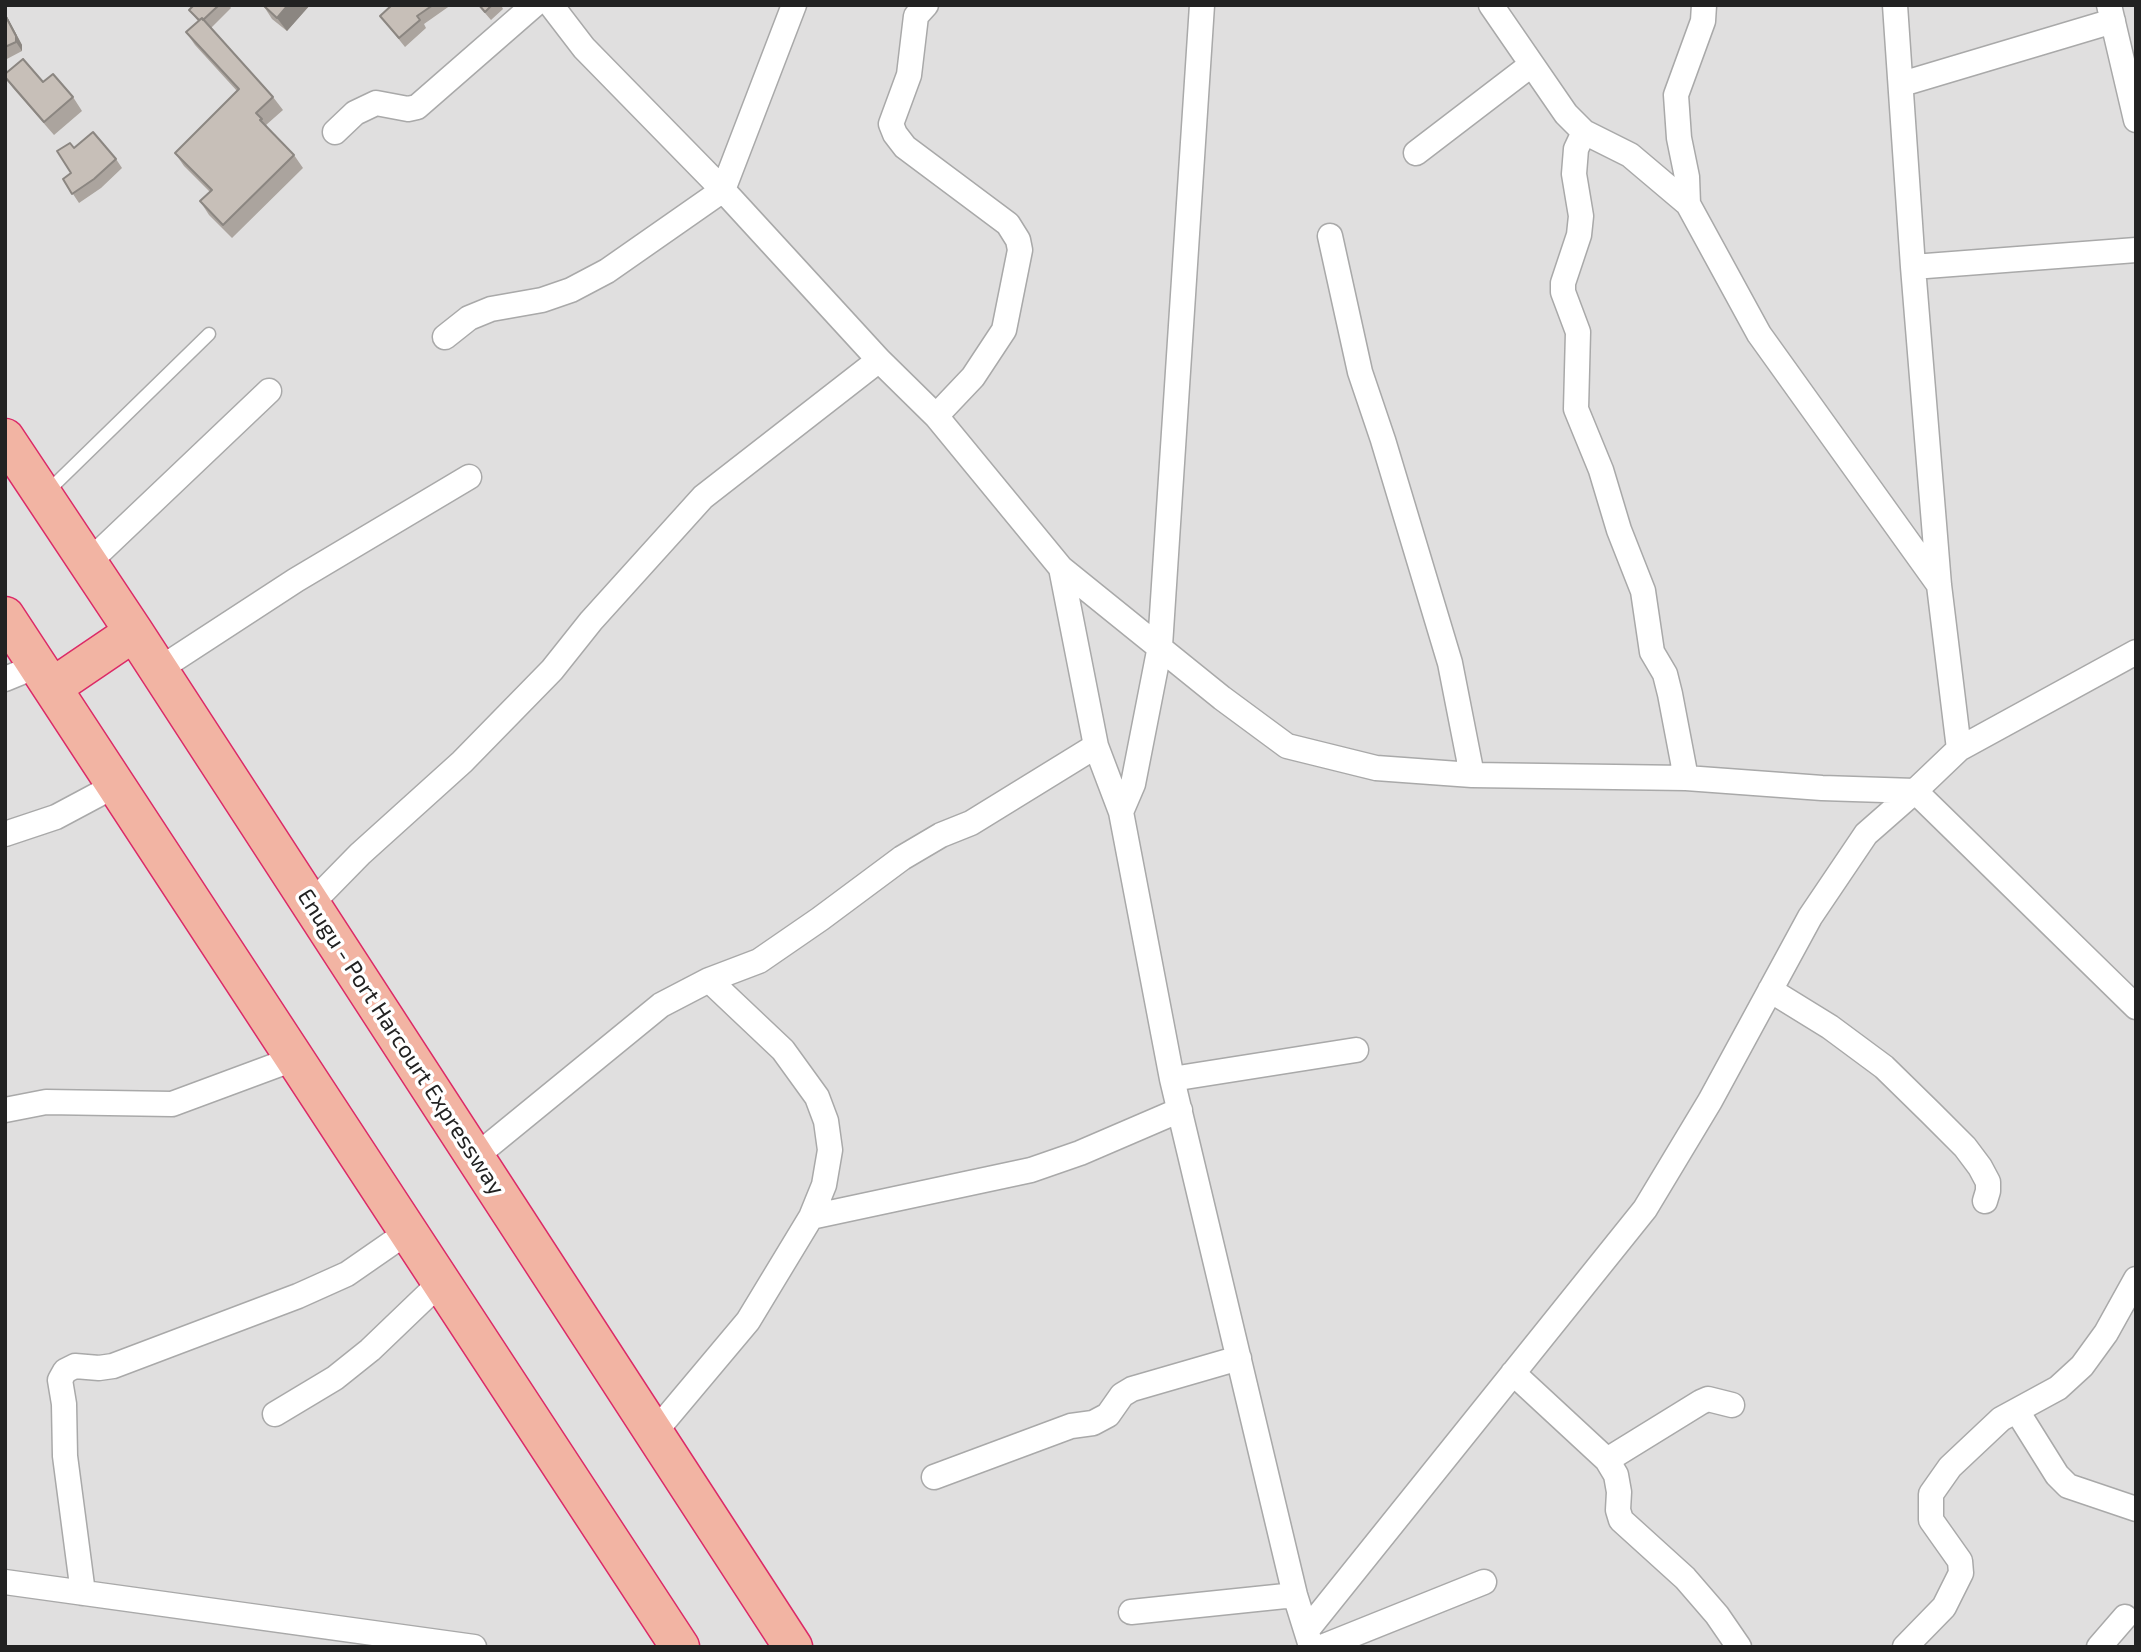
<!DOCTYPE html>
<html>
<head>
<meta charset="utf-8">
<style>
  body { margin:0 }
  #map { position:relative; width:2141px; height:1652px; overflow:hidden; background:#f2efe9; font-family:"Exo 2",sans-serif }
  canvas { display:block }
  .frame { position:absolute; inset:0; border:7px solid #222; pointer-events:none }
</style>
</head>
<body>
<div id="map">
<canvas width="2141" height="1652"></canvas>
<div class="frame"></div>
</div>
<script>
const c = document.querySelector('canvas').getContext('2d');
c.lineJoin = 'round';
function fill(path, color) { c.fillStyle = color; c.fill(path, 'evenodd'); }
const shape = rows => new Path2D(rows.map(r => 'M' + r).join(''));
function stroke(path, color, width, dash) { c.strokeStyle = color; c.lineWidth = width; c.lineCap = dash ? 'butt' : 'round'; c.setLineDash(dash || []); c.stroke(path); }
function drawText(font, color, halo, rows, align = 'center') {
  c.font = font + ' "Exo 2",sans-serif'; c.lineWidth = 7; c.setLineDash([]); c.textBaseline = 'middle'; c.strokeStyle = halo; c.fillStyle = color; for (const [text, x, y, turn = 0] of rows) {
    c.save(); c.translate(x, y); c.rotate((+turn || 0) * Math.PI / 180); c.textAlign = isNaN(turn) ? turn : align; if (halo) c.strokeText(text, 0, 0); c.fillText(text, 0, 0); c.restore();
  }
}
const residential = shape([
  [5,5,2136,5,2136,1647,5,1647]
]);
const service = shape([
  [47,492,209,334]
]);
const minor = shape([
  [551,5,584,48,723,190,879,360,936,416,1061,568,1222,698,1287,746,1376,768,1472,775,1686,778,1822,788,1915,791,2136,1007],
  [926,5,916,16,909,75,891,124,895,134,905,147,1008,224,1018,240,1020,250,1004,330,973,377,936,416],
  [1491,5,1566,114,1584,132,1630,155,1688,204,1759,334,1939,585],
  [1895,5,1913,267,1939,585,1959,749],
  [2109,5,2136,120],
  [1902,84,2113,21],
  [335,132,355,113,376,103,408,109,417,107,534,5],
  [1584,132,1576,149,1574,174,1581,216,1579,235,1563,283,1563,292,1578,332,1576,409,1601,470,1619,530,1643,591,1652,652,1665,674,1670,694,1686,778],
  [1416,153,1531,65],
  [1688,204,1687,177,1679,138,1676,95,1703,21,1704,5],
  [1330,236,1360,372,1383,440,1450,663,1472,775],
  [1913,267,2136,250],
  [445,337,469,318,491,309,542,300,571,290,607,271,723,190,794,5],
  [88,563,269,391],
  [1061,568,1096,746,1121,812,1172,1079,1295,1595,1310,1643],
  [158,670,296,580,469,477],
  [5,679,39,665],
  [1121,812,1133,784,1160,646,1202,5],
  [5,834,56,817,116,785],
  [311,904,360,854,462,762,552,670,591,621,703,497,879,360],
  [1770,990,1830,1027,1884,1067,1931,1113,1965,1147,1980,1167,1988,1182,1988,1191,1985,1201],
  [1172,1079,1356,1050],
  [5,1110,46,1102,172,1104,296,1058],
  [475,1157,661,1005,709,980,759,961,820,919,902,858,941,835,971,823,1096,746],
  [811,1217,1031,1170,1080,1153,1180,1110],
  [1513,1373,1607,1460,1616,1475,1619,1492,1618,1510,1621,1520,1685,1578,1717,1615,1739,1647],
  [2017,1411,2057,1475,2068,1486,2136,1509],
  [275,1414,335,1378,370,1350,442,1281],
  [654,1433,748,1321,811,1217,824,1185,830,1150,826,1121,817,1097,783,1050,709,980],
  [1607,1460,1701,1402,1708,1399,1732,1405],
  [934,1477,1071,1426,1093,1423,1108,1415,1122,1395,1132,1389,1239,1358],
  [5,1582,474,1647],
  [83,1593,65,1456,64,1404,60,1380,65,1371,75,1366,99,1368,113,1366,298,1296,347,1274,409,1231],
  [1131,1612,1295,1595],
  [1307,1630,1645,1209,1710,1101,1810,917,1866,834,1915,791,1959,749,2136,652],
  [1322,1647,1484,1582],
  [1905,1647,1944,1607,1961,1573,1960,1561,1931,1520,1931,1494,1950,1467,2001,1419,2058,1388,2082,1366,2106,1333,2136,1279],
  [2099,1647,2125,1617]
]);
const trunk = shape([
  [5,438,134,632,793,1647],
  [5,616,680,1647],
  [53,687,134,632]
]);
const wall = shape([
  [194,5,229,5,231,8,211,28,273,97,283,110,266,125,271,132,294,155,303,168,232,238,209,215,200,201,210,192,184,166,175,153,237,91,195,45,186,32,198,21,189,10],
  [263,5,310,5,287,31,272,19],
  [392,5,451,5,424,24,426,28,405,47,380,16],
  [478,5,501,5,503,9,491,20],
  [5,13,22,45,22,51,5,60],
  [5,77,43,82,73,97,82,111,54,135,13,88],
  [74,148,116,159,122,168,101,188,79,203,63,179,71,173]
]);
const shadedWall = shape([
  [288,5,310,5,287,31,277,18],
  [5,13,22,45,22,51,16,42]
]);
const building = shape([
  [194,5,219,5,203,20,202,18,199,20,189,10,194,5],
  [263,5,288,5,277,18,263,5],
  [392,5,433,5,417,16,420,20,399,38,380,16,392,5],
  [479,5,492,5,485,12,479,5],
  [5,15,16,36,16,42,5,47,5,15],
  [202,18,273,97,256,113,262,119,260,120,294,155,223,225,200,201,212,190,175,153,239,89,186,32,202,18],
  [23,59,43,82,53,74,73,97,44,122,5,77,5,74,23,59],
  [93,132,116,159,94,179,72,194,63,179,71,173,57,151,70,143,74,148,93,132]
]);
const streetNames = [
  ["Enugu - Port Harcourt Expressway",401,1042,57]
];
fill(residential, '#e0dfdf');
stroke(service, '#a9a9a9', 15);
stroke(minor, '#a9a9a9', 27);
stroke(trunk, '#dc2a67', 41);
stroke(service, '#fff', 12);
stroke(minor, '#fff', 24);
stroke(trunk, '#f2b4a3', 38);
fill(wall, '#aba49e');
fill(shadedWall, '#8b8681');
fill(building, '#c7bfb8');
stroke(building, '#8b8681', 2);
drawText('23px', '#222', '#fff', streetNames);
</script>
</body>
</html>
